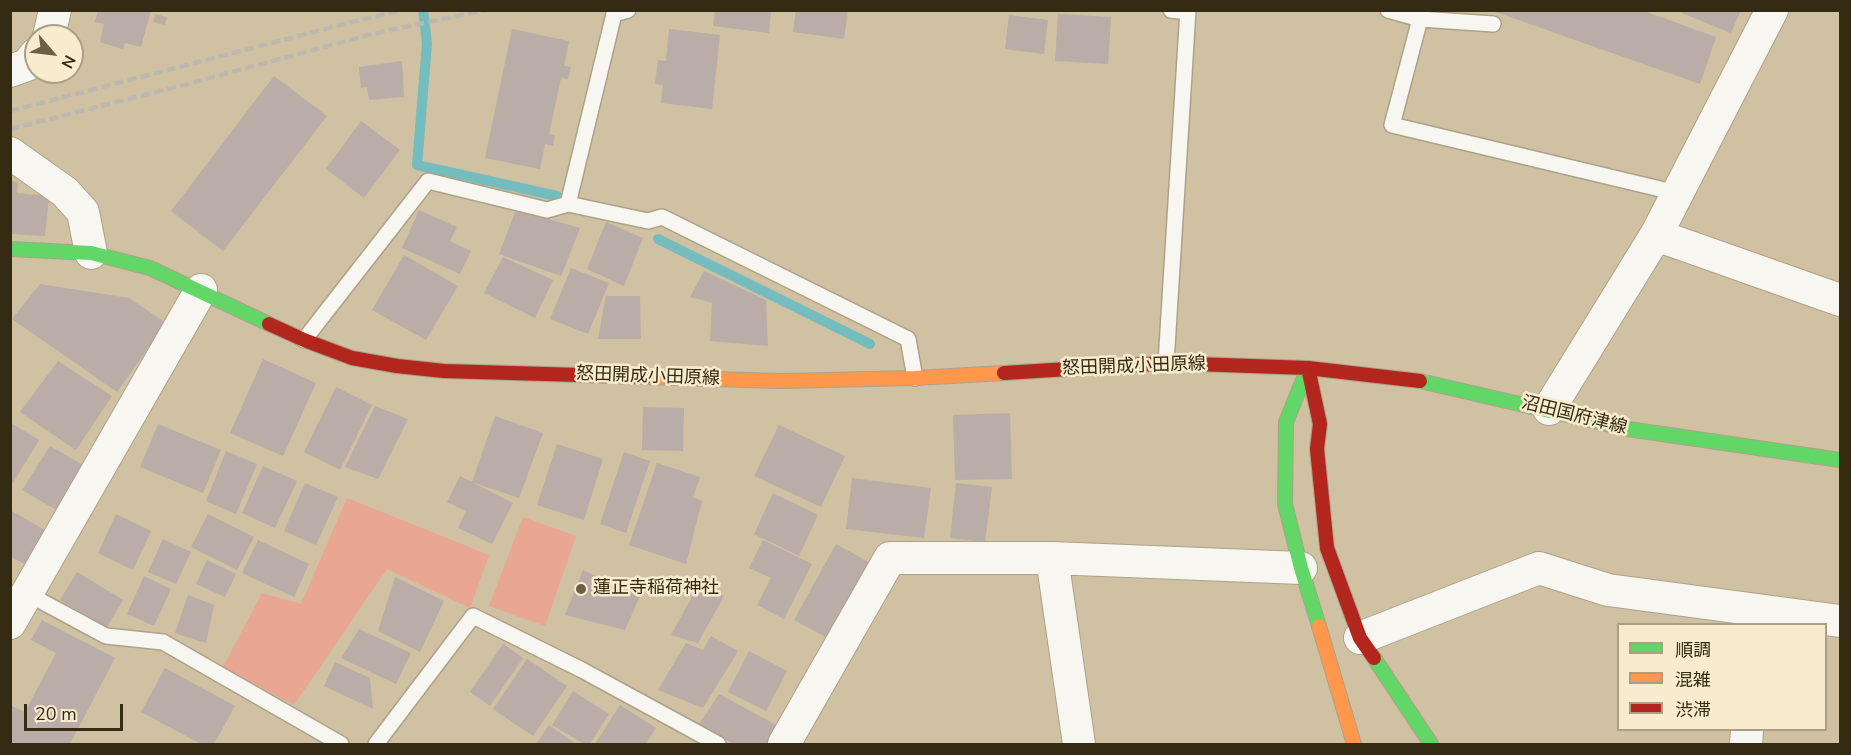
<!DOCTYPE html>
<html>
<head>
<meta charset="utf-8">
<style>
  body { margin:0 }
  #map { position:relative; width:1851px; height:755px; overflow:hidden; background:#cfc1a2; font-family:"Nunito Sans","Noto Sans JP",sans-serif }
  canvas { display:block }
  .frame { position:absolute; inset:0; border:12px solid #352b13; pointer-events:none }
  .legend { position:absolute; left:1617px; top:623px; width:210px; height:108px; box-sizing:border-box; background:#f8ebce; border:2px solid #aa9e83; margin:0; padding:8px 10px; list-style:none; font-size:18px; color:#352b13 }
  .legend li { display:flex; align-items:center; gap:12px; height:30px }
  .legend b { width:30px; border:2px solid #aa9e83 }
  .north { position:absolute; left:24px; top:24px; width:60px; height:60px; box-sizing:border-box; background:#f8ebce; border:2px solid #aa9e83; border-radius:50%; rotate:118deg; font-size:16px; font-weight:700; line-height:24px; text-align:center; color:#352b13 }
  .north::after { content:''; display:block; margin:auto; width:21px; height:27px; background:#6b6045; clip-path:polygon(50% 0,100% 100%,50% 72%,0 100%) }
  .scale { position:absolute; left:24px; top:704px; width:99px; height:27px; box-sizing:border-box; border:3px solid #352b13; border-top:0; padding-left:8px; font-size:18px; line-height:21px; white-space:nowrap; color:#352b13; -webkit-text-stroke:4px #f8ebce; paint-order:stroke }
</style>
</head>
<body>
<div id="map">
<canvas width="1851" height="755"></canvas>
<div class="frame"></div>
<ul class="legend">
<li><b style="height:8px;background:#63d668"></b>順調</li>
<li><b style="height:8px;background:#ff974d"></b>混雑</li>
<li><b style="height:8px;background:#b3261e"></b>渋滞</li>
</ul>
<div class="north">N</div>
<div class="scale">20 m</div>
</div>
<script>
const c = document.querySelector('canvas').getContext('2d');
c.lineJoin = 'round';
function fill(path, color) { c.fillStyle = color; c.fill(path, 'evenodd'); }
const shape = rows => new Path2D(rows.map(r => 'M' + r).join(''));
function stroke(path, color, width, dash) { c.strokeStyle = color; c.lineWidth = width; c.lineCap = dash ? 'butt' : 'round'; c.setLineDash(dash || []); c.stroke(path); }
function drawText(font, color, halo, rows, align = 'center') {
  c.font = font + ' "Nunito Sans","Noto Sans JP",sans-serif'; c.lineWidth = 5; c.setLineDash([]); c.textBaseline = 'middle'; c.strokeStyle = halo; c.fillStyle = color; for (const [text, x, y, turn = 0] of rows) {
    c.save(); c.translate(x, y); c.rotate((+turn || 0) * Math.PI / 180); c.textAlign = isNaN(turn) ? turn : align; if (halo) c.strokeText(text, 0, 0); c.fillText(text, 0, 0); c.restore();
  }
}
const green = shape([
  [347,498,489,555,470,608,387,569,294,705,223,667,262,593,301,604],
  [523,517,576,536,545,626,489,606]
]);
const stream = shape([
  [423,10,427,43,417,165,557,196],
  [658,239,870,344]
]);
const building = shape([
  [98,10,151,10,141,47,125,43,123,49,100,42,104,24,95,22],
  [715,10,771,10,769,33,713,26],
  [796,10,848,10,844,39,793,32],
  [1490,10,1641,10,1716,37,1700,84],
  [1683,10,1741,10,1731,33,1682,13],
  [155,14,167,17,165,25,153,22],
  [1058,14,1111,17,1108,64,1055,61],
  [1009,15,1048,20,1044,54,1005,49],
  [512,29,569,41,564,66,571,67,568,79,561,78,549,134,555,135,553,146,545,144,540,169,485,158],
  [669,29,720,35,712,109,661,103,663,85,655,84,658,60,666,61],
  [402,61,404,97,369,100,367,87,361,88,359,67],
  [274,76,327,116,223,251,171,211],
  [361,121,400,150,364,198,326,169],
  [10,181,18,182,17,193,49,196,45,236,10,234],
  [419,210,457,227,450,241,471,251,460,274,402,248],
  [516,210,580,228,561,276,499,254],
  [606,222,643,238,624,286,587,269],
  [404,255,458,286,426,340,372,310],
  [503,257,553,280,535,318,484,293],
  [571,268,609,283,588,334,550,319],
  [704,271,766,300,768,346,710,341,712,303,690,297],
  [40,284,129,298,166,323,117,392,12,319],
  [606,296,640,296,641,339,598,339],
  [263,359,316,383,283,456,230,433],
  [58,361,112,396,76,450,20,412],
  [336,387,372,405,340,470,304,452],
  [375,406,408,419,378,479,345,467],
  [643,407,684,408,683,451,642,450],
  [1010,413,1012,479,955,480,953,415],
  [495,416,543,433,519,498,472,482],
  [11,423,39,440,13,483,10,482],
  [158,424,221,450,203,493,140,467],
  [779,425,845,456,821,507,754,476],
  [557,444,603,459,584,520,537,505],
  [50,446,88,468,60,512,22,490],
  [226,451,257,464,236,514,206,501],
  [624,452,650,461,626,533,600,524],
  [657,463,700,477,693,497,702,501,686,564,629,545],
  [263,466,297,481,275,528,242,513],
  [460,476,513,503,492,544,458,528,466,511,447,502],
  [852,478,931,488,924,538,846,529],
  [305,483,338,497,316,545,284,531],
  [956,483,992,487,985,542,950,538],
  [773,493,818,515,799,556,754,534],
  [10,510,48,532,29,567,10,556],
  [116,514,151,531,133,570,98,553],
  [208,514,254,537,237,570,191,547],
  [163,539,191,552,176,584,148,572],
  [258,540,309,564,294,597,242,573],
  [763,540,812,564,784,619,757,605,771,578,749,568],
  [836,544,874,565,833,641,794,620],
  [207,560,236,574,225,597,196,584],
  [583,570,640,596,625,630,565,615],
  [77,572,123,600,107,627,60,600],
  [144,576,171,589,154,626,127,614],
  [395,577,444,601,420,652,378,631],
  [699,584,724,596,698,643,671,635],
  [188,595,214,605,206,643,175,633],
  [42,620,115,658,70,744,10,744,10,705,25,712,56,653,31,640],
  [359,629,411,653,396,684,341,658],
  [711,636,738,651,703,708,658,690,686,643,703,650],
  [503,644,523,658,490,706,470,692],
  [749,651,787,671,766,711,728,692],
  [527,659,567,686,533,736,493,709],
  [335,662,370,678,373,709,324,686],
  [165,668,235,706,214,744,201,744,141,712],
  [573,691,609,714,590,744,584,744,552,725],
  [719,694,778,726,767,744,734,744,698,726],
  [620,705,656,728,646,744,595,744],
  [549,725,576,744,536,744]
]);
const lane = shape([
  [1171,10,1188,12],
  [1388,10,1420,19,1493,24],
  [1420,19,1392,125,1677,193],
  [568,204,614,14,628,10],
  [304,340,428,181,547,210,568,204,648,221,662,217,908,339,915,378],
  [1166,363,1188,10],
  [28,594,106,636,163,642,341,744],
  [376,744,473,616,582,670,718,744]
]);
const street = shape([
  [49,36,55,10],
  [10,71,27,65,36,54],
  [10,153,65,192,83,212,91,253],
  [1656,235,1840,300],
  [1549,409,1656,235,1772,10],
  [1052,558,1079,744],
  [10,623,201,290],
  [1360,638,1539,568,1608,590,1840,621],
  [784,744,890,558,1052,558,1301,568],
  [1746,744,1747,730]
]);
const fast = shape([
  [10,249,91,253,150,268,269,324],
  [1308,368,1286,422,1285,504,1301,568,1319,626],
  [1420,381,1628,429,1840,460],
  [1374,658,1431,744]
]);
const slow = shape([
  [646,377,781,381,915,378,1004,373],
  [1319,626,1354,744]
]);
const jam = shape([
  [269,324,304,340,352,358,397,366,444,371,646,377],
  [1308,368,1320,424,1317,449,1327,548,1360,638,1374,658],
  [1004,373,1166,363,1308,368,1420,381]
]);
const rail = shape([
  [10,111,356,21,403,10],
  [10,129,180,86,376,33,486,10]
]);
const markers = [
  [581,589,6,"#6b6045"]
];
const streetNames = [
  ["怒田開成小田原線",1134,367,-2],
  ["怒田開成小田原線",648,377,2],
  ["沼田国府津線",1574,416,14]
];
const poiNames = [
  ["蓮正寺稲荷神社",593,589]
];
fill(green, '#e9a692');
stroke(stream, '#74bcbd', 10);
fill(building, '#baaca6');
stroke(lane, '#aca289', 18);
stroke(street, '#aca289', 34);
stroke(fast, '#aca289', 16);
stroke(slow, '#aca289', 16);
stroke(jam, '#aca289', 16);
stroke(lane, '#f8f6f1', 15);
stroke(street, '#f8f6f1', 32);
stroke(fast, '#63d668', 14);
stroke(slow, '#ff974d', 14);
stroke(jam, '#b3261e', 14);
stroke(rail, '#bcb8b0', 4.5, [9, 4.5]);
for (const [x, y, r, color] of markers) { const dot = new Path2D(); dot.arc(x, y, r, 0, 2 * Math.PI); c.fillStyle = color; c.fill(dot); stroke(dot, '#f8ebce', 2); }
drawText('18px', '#352b13', '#f8ebce', streetNames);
drawText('18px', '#352b13', '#f8ebce', poiNames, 'left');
</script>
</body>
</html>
